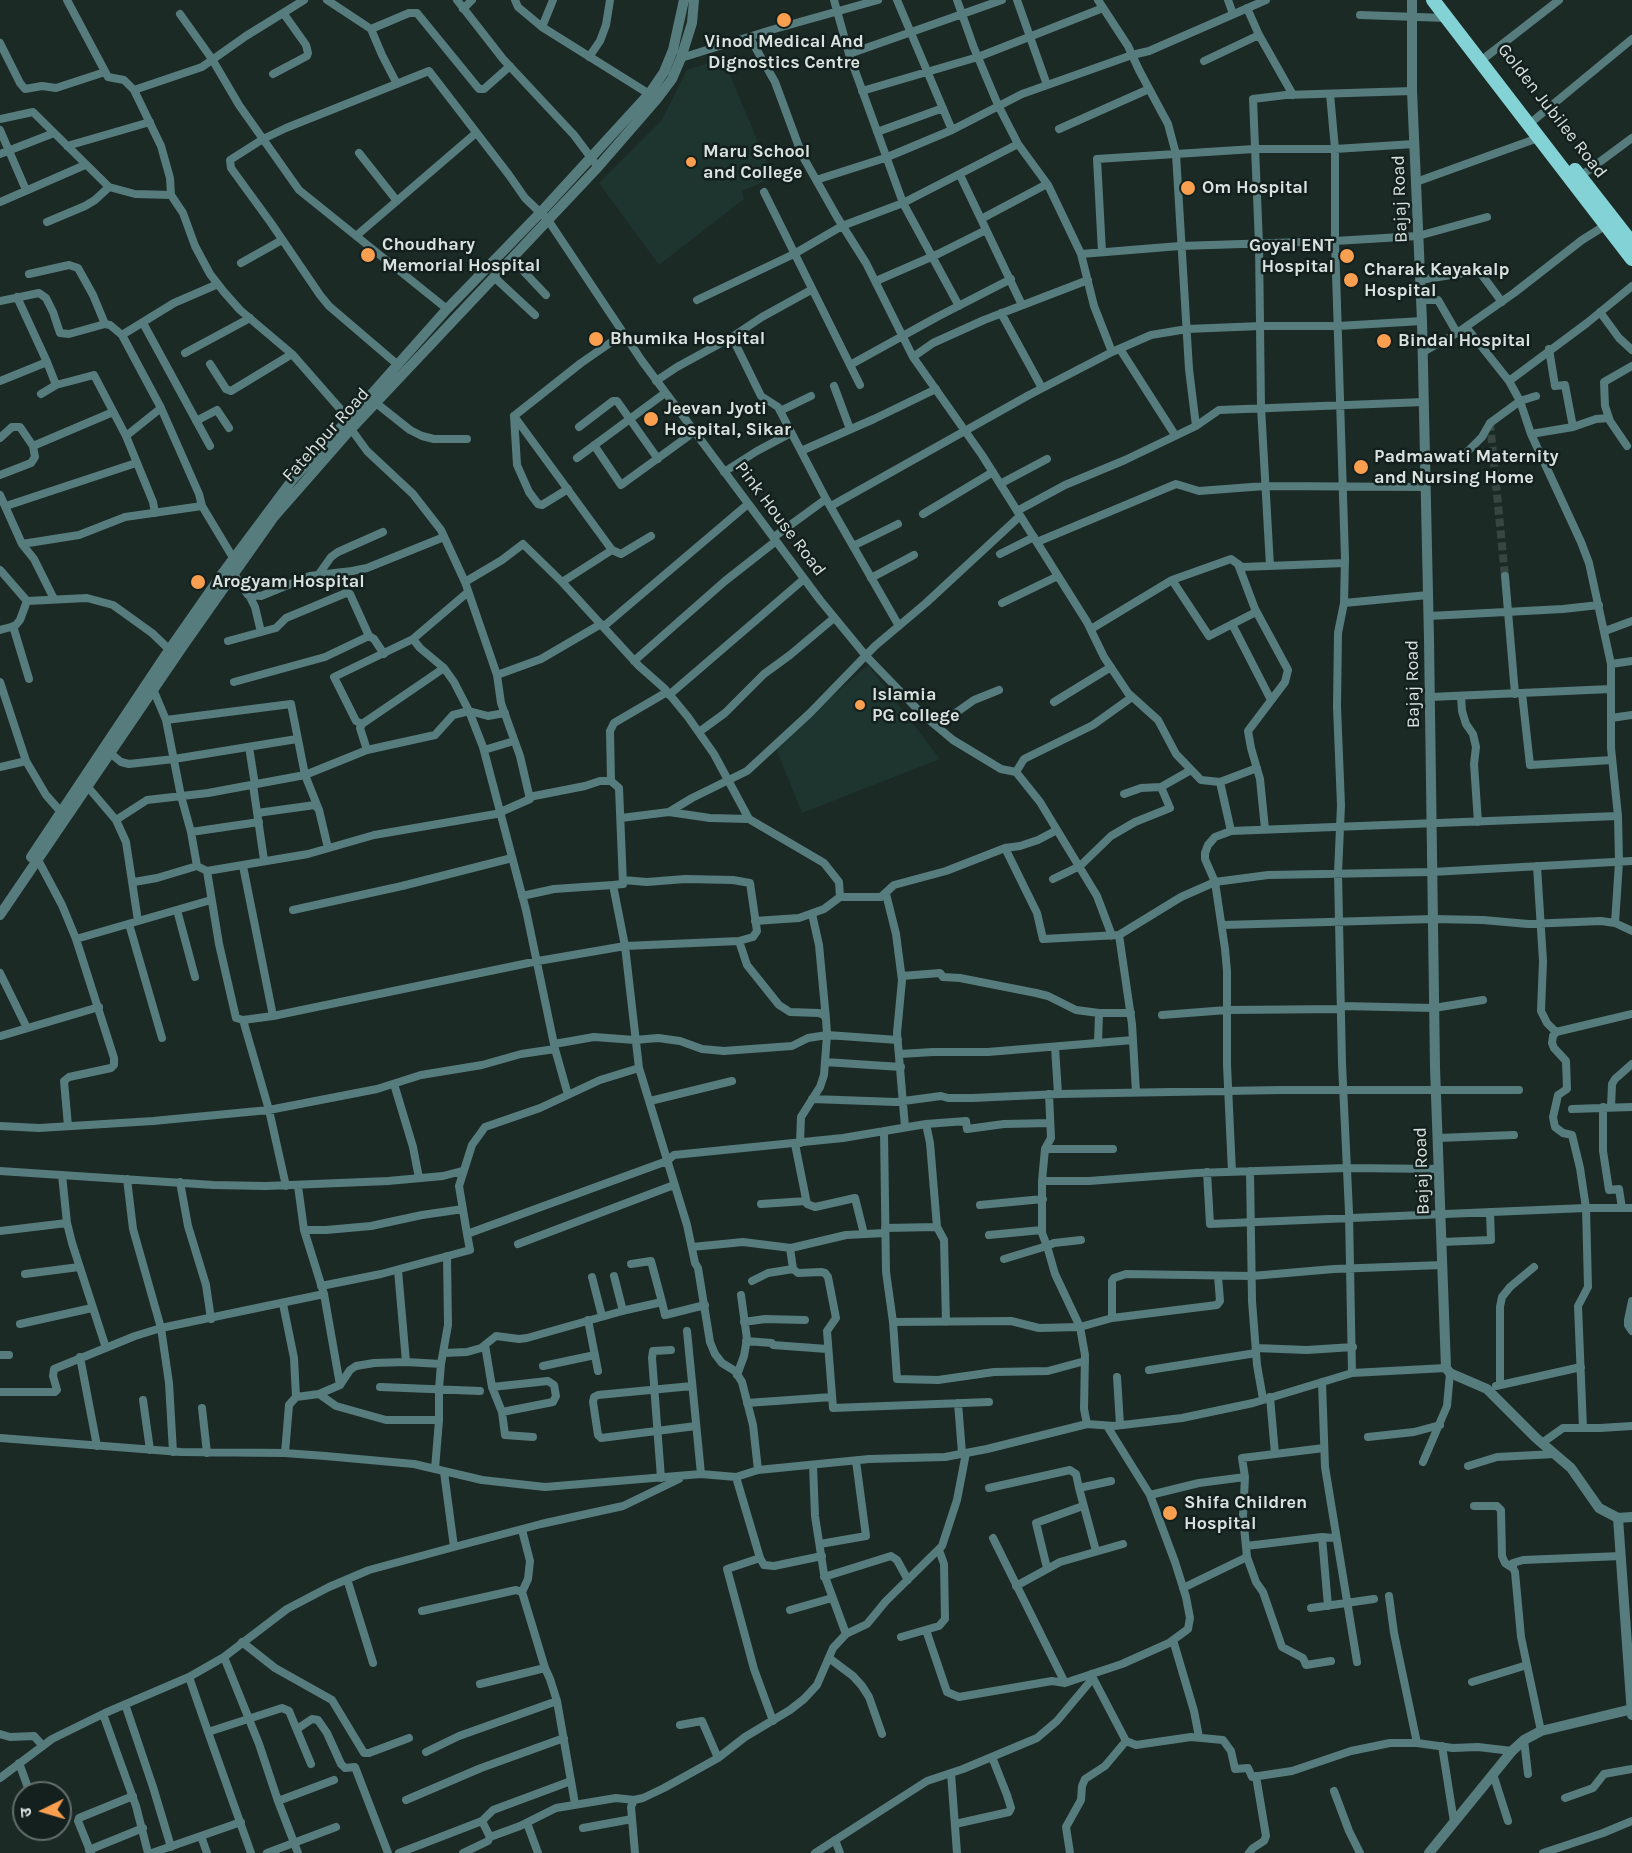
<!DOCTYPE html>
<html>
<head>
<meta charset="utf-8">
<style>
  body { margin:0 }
  #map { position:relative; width:1632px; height:1853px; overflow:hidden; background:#1c2a26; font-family:Karla,"Noto Sans Devanagari",sans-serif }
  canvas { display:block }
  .north { position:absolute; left:12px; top:1781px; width:60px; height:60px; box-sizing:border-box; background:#13201d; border:2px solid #626e6b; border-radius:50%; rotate:265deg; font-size:16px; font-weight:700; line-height:24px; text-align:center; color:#d9e2df }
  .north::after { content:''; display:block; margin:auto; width:21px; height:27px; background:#fa9f4f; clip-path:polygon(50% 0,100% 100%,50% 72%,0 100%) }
</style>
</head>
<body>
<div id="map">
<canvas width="1632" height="1853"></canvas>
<div class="north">उ</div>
</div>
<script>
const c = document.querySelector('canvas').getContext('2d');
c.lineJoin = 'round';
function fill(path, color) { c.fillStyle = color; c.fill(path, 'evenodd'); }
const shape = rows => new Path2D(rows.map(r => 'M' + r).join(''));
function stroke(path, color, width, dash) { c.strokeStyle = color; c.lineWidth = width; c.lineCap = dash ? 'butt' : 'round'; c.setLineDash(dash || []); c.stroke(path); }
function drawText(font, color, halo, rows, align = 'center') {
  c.font = font + ' Karla,sans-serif'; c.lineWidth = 5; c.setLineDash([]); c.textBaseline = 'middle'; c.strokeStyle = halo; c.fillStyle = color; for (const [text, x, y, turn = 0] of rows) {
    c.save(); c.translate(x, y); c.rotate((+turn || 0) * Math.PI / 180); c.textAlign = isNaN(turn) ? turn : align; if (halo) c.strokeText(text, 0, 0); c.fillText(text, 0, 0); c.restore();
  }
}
const built = shape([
  [723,58,773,178,742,191,744,199,659,265,599,183,661,121,687,70],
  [868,665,940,759,802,813,775,746]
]);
const minorTunnel = shape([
  [1490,423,1505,576]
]);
const minor = shape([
  [67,0,108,77,124,80,134,90,202,67,246,36,304,0],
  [327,0,371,29,409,13,417,13,479,89,484,89,510,66],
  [457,0,503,59,574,135,598,167],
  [515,0,518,7,542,27,654,97],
  [834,0,849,54,903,203,959,306],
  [897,0,952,130],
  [957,0,974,48,998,105,1018,144],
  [1017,0,1047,85],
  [1098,0,1128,46,1139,70,1168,124,1176,154,1189,369,1196,426],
  [1228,0,1233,14],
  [1247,8,1259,35,1293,95],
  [463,9,472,0],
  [180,14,212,59,239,105,263,139,286,128,429,71,509,175,525,198,548,220,642,361,820,600,866,656,922,714,953,740,1001,769,1016,772,1040,802,1057,830,1038,840,1020,846,1005,848,946,871,894,885,881,897,840,897],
  [1360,15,1446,18],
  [542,27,553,0],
  [371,29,382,55,397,84],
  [750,38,775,82,802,155,837,217,866,263,913,357,982,455,1087,622,1104,657,1128,693,1158,720,1176,754,1201,780,1220,782,1257,768],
  [0,43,20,83,25,89,42,86,56,88,105,72],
  [849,54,1002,0],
  [1487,56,1559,0],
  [589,57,600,41,606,25,610,0],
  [681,58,771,30,878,0],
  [1204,61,1259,35],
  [273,74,307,56,308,53,306,45,284,14],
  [134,90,161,146,170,178,171,195],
  [862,91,978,57,1103,8],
  [1330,94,1335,149,1335,241,1345,558,1344,603,1338,633,1337,707,1341,805,1338,873,1342,1064,1349,1212,1352,1373],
  [0,119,33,112,109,187,135,194,171,195,183,213,195,246,210,274,224,292,240,310,292,354,349,419],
  [1528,125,1632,39],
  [1059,129,1149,89],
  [0,130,26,190],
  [877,132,943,108],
  [67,146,150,122],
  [359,153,397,201],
  [0,154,54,133],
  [960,175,1022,305],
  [1578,178,1632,138],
  [816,180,885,158,952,130,1022,94,1132,55,1149,51,1266,0],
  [1416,182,1538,138],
  [764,192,860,385],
  [0,202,85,165],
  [981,219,1047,184],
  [47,222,85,206,95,200,109,187],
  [356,236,476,133],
  [1102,252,1097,159,1254,149,1335,149,1414,144],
  [1081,254,1180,246,1335,241,1418,236,1487,217],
  [512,259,546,295],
  [241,263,282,240],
  [29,274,69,265,78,268,93,295,105,324],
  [494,277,535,315],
  [1420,280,1476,271,1482,275,1502,302],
  [876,281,938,254,986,230],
  [17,297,47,362],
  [697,300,794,254,842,226,903,203,1018,144,1048,185,1081,254,1094,306,1112,352],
  [1421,300,1438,300,1457,333],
  [0,301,39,293,46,298,53,312,60,333,69,334,105,324,110,325,122,335,161,408,199,494,202,506],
  [1600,312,1619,338,1632,350],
  [1001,313,1042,388],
  [143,323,210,446],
  [1466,327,1509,381],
  [122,335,174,303,218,284],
  [732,337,761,396,778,407,826,499,899,626],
  [1120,349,1175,435],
  [1549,349,1555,386,1565,385,1573,427],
  [1423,352,1457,333,1514,293,1582,240,1606,225],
  [185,353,250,318],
  [913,357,933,343,984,320,1088,280],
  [210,364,226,389,231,391,292,354],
  [398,365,329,306,320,295,271,223,231,168,230,160,263,139,299,190,447,309],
  [850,365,937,317,1011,279],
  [0,381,47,362,56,385,94,375,126,436,153,502,155,513],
  [656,381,677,367,732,337,762,317,811,290],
  [834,386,850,429],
  [41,394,56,385],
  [1536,396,1520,401,1531,434,1573,427,1596,419,1609,418],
  [376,403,410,430,422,436,434,439,467,439],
  [780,411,811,396],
  [514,416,612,550,621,554,651,536],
  [514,416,581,363,623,334],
  [514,416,517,465,529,492,538,504,542,505,568,489],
  [196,421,217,410,229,428],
  [579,427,613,401,617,401,658,459],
  [126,436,161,408],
  [0,438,12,427,20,427,33,446,35,457,31,463,0,475],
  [594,445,621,485,694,432],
  [33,446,113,412],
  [1627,446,1610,421,1605,406,1604,382,1632,366],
  [801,451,874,419,936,389],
  [1425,455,1463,456,1482,437,1490,423,1520,401,1509,381,1587,323,1632,286],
  [577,458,665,393],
  [724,472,757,451,791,433],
  [1000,484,1047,459],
  [0,495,22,544,79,535,125,517,202,506,235,561],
  [6,506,136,463],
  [831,506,1029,395,1112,352,1151,335,1187,329,1261,326,1338,326,1422,321],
  [1017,511,1065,485,1125,460,1196,426,1219,410,1424,402],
  [923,514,993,472],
  [774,537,826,499],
  [1037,542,1176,484,1199,491,1265,486,1426,487],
  [22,544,34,559,54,599],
  [853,546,898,524],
  [1000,554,1034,537],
  [1238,564,1255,609,1288,670,1285,682,1248,731,1251,748,1260,779,1265,829],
  [1270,566,1261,407,1259,244,1253,99,1286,95,1412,91],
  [0,570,27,601,87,598,113,605,152,633,174,654],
  [234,574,248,595,261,596,310,576,352,571,367,568,444,537],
  [319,574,331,557,338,552,383,532],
  [1505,576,1515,694],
  [871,578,914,555],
  [1172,580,1209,636,1256,612],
  [465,582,502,560,523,544,563,583,639,666,665,689,688,717,714,754,749,819],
  [562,582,612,550],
  [468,592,413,639,420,648,444,668,454,682,469,711,483,747,526,910,555,1049,568,1095],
  [249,595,255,607,261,632],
  [1002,603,1058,576],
  [1344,603,1428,595],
  [1429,616,1563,609,1599,605],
  [1232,624,1271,700],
  [13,626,29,679],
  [603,627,748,504],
  [1091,629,1172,580,1231,559,1242,567,1345,563],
  [0,630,15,626,20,620,27,601],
  [1605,631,1632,621],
  [228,641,276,628,286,618,346,593,350,594,369,636],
  [634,661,725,581,776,541],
  [1611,664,1632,661],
  [497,675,541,659,601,624],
  [0,682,26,761],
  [234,682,325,657,369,636,374,639,384,654],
  [153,689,166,720,181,796,191,832,197,866,207,871,308,854,374,835,496,814,530,799,520,756,501,703,497,675,465,582,441,530,413,494,367,451,351,429],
  [1522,693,1530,765,1612,760],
  [669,695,804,579],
  [1461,696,1462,711,1466,724,1473,734,1476,747,1474,764,1478,822],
  [1430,697,1611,689],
  [1054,702,1111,667],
  [1611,718,1632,715],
  [166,720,291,704,305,775,319,810],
  [362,724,356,721,334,677,413,639],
  [937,726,974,700,999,690],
  [699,732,725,713,764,674,790,655,834,618],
  [249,747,255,785],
  [367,750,360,728,362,724,444,668],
  [484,750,514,741],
  [110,753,121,762,129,764,174,759,297,739],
  [0,767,26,761,46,795,61,812],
  [1016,772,1024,759,1093,725,1132,697],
  [611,781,610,731,614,723,667,692],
  [1220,782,1231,831],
  [253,785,264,860],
  [87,786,116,820,126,842,138,921],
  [1124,794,1141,788,1161,787],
  [529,797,585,786,600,781,611,781,619,788,623,884,613,885,625,946,639,1068,687,1225,695,1263,698,1268,710,1342,715,1354,722,1363,735,1371,742,1382,753,1425,758,1470],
  [669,812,692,798,747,771,810,713,875,646,926,603,1020,516],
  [257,813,315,805,319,810,328,848],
  [621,818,669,812,710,818,749,819,824,863,839,882,840,897,824,909,799,918,755,921],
  [116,820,147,800,208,793,305,775,367,750,435,735,453,715,469,711,488,716,505,713],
  [1057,830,1097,896,1112,936],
  [191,832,259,822],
  [1005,848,1037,913,1043,939,1119,935,1181,897,1215,882,1268,875,1432,872,1632,861],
  [38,860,62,905,76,939,114,1058,114,1065,111,1068,69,1077,64,1081,68,1126],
  [243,866,273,1016],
  [1537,866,1543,961,1541,1011,1547,1023,1556,1032],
  [207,871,219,944,236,1018,243,1020,273,1016,538,961,625,946,739,941,753,937,757,931,750,883,733,880,685,879,647,882,623,880],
  [1053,879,1080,866,1111,836,1135,822,1170,808,1161,787,1191,770],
  [134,882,157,878,197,866],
  [886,894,896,934,902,980,897,1033,905,1127],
  [522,896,554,889,613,885],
  [177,910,195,977],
  [293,910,402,886,512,858],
  [812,914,819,945,826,1019],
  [1615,923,1632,931],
  [129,924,162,1038],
  [1222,925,1433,919,1483,920,1528,924,1601,921,1615,923,1619,862,1618,816,1611,748,1611,664,1589,563,1581,542,1531,434],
  [1119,935,1132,1024,1136,1092],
  [76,939,211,900],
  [739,941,747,965,779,1005,790,1012,819,1013,824,1015,826,1019,827,1035,824,1075,820,1087,801,1117,800,1143],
  [0,973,27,1028],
  [902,976,940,973,943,977,960,978,1036,993,1048,996,1076,1010,1099,1013,1098,1043],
  [1341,1006,1434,1008,1483,1000],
  [1099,1013,1131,1013],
  [1162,1015,1227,1010,1341,1009],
  [243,1020,269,1110,286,1186],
  [1,1036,99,1007],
  [554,1044,594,1037,635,1040,658,1038,680,1041,702,1049,724,1051,792,1046,808,1038,827,1035,898,1040],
  [1055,1047,1058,1094],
  [900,1054,933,1052,988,1052,1133,1040],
  [825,1062,901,1067],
  [394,1084,413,1147,419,1178],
  [1049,1094,1051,1138,1045,1149,1042,1181,1042,1233,1047,1246,1054,1243,1081,1240],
  [812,1099,896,1102,941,1096,948,1098,973,1098,1059,1094,1281,1090,1519,1090],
  [650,1101,732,1081],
  [1603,1107,1603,1151,1609,1190,1619,1189,1622,1208],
  [1611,1107,1612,1084,1615,1079,1632,1064],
  [1572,1109,1632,1107],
  [0,1126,39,1128,153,1121,269,1110,377,1089,421,1075,482,1065,521,1054,555,1049],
  [884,1131,886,1272,893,1322,1011,1321,1039,1328,1080,1327,1112,1318,1112,1281,1114,1278,1126,1274,1252,1276,1334,1269,1443,1265],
  [1438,1138,1514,1135],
  [795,1144,807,1204,815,1207,855,1198,864,1234],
  [1045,1149,1113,1149],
  [0,1171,213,1185,266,1186,388,1181,443,1176,462,1171],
  [1250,1171,1252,1301,1257,1365,1263,1399],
  [1207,1172,1210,1224,1586,1208,1632,1208],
  [1232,1172,1227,1065,1227,971,1225,949,1215,882,1205,859,1205,853,1208,845,1215,837,1231,831,1618,816],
  [62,1175,67,1223,72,1243,106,1348],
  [127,1179,133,1229,161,1328,169,1383,173,1452],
  [1042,1181,1089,1181,1196,1173,1347,1168,1439,1169],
  [180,1182,188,1226,206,1285,211,1319],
  [298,1186,304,1230,324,1294,340,1385],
  [761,1204,806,1201],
  [980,1205,1043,1199],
  [937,1227,944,1240,946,1322],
  [885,1228,937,1227,930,1143,926,1124],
  [304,1230,326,1230,371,1226,422,1215,463,1209],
  [0,1231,67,1223],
  [467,1234,459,1186,472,1145,485,1127,540,1108,600,1080,639,1068],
  [989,1235,1042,1230],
  [1442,1242,1491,1240,1490,1212],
  [518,1244,674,1185],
  [692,1247,743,1242,791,1248,846,1235,885,1233],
  [790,1248,793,1269,798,1273,821,1272,825,1273,828,1277,836,1318,827,1331,833,1408,989,1402],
  [1004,1259,1047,1246,1055,1274,1080,1327,1085,1355,1084,1409,1087,1424],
  [631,1264,651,1261,662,1302],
  [398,1270,406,1362],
  [25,1274,79,1267],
  [614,1276,623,1311],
  [592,1277,602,1316],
  [752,1281,768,1273,793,1269],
  [321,1286,381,1274,470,1250,467,1234,667,1161,674,1155,843,1138,926,1124,966,1121,967,1129,1004,1124,1050,1123],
  [1632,1301,1628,1320,1628,1325,1632,1331],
  [283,1304,294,1358,296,1397],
  [1112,1318,1217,1305,1220,1301,1218,1276],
  [588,1320,598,1371],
  [744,1322,765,1319,805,1320],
  [893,1322,897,1379,938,1380,994,1372,1048,1371,1085,1361],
  [20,1324,92,1308],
  [687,1331,701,1474],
  [746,1341,772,1343,773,1345,827,1349],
  [485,1345,492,1387,502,1412,505,1435,533,1437],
  [1256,1348,1307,1350,1353,1347],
  [444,1353,467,1352,481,1348,496,1336,519,1339,527,1338,626,1310,662,1302,665,1315,705,1305],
  [0,1355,9,1355],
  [80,1357,97,1446],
  [543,1366,595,1355],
  [1149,1370,1256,1353],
  [737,1375,744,1356,747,1339,741,1295],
  [1117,1377,1120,1425],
  [1322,1382,1325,1467,1357,1662],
  [1500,1385,1500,1307,1502,1297,1510,1287,1534,1267],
  [692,1386,598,1395,594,1397,593,1402,598,1435,601,1438,696,1426],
  [1496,1386,1581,1367],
  [380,1387,480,1391],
  [492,1387,548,1381,554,1385,556,1396,553,1402,502,1412],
  [0,1392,55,1392,57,1390,53,1376,54,1369,135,1336,161,1328,324,1294],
  [319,1394,336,1406,386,1420,439,1420],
  [143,1400,150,1450],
  [747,1403,832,1397],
  [958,1403,962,1453],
  [202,1408,207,1453],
  [1583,1428,1578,1306,1588,1287,1586,1208,1580,1168,1572,1135,1563,1133,1555,1127,1553,1117,1556,1104,1558,1095,1567,1089,1566,1061,1554,1048,1552,1043,1553,1036,1556,1032,1632,1014],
  [1368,1437,1414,1432,1440,1425],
  [0,1438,181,1452,285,1453,325,1456,414,1464,482,1480,545,1487,701,1474,736,1477,758,1470,869,1459,945,1457,987,1449,1087,1424,1114,1426,1182,1418,1253,1403,1352,1373,1446,1368],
  [1542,1443,1563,1428,1600,1428,1632,1426],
  [285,1453,289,1405,296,1397,319,1394,340,1385,350,1370,356,1366,374,1363,406,1362,441,1364],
  [1275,1454,1324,1448],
  [1423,1462,1447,1406,1450,1373],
  [813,1465,815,1516,824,1574,846,1634],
  [1468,1466,1497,1457,1555,1454],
  [435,1469,439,1420,439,1389,441,1364,448,1325,447,1256],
  [736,1477,760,1558,764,1565,774,1566,822,1556],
  [661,1478,652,1358,653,1351,671,1350],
  [989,1488,1070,1470,1076,1474,1079,1488],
  [1150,1495,1199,1483,1245,1477],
  [1474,1506,1497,1506,1501,1510,1502,1556,1505,1563,1513,1568,1515,1572,1521,1637,1541,1731],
  [1322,1537,1328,1606],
  [993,1538,1065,1683],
  [820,1544,866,1536,856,1461],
  [1246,1546,1322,1537,1335,1538],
  [454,1547,541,1524,623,1506,679,1479],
  [1096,1551,1079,1488,1111,1481],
  [1247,1557,1256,1582,1263,1592,1282,1647,1303,1658,1306,1665,1331,1661],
  [760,1558,727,1569,754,1669,773,1721],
  [1047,1568,1036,1523,1083,1506],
  [1513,1568,1513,1563,1523,1560,1621,1556],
  [824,1577,891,1556,897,1560,908,1580],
  [347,1579,373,1663],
  [1016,1586,1060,1562,1123,1544],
  [1183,1588,1247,1557,1243,1516,1245,1477,1242,1458,1275,1454,1270,1397],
  [522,1592,528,1579,530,1561,522,1530],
  [1389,1596,1394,1633,1417,1743],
  [1311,1608,1374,1599],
  [790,1610,832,1598],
  [422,1611,516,1590,522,1592,545,1668],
  [926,1630,947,1692,959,1697,1052,1681,1065,1683,1122,1664,1169,1643,1188,1629,1190,1618,1186,1597,1175,1562,1150,1495,1107,1426],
  [901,1637,939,1626,945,1619,944,1564,939,1550],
  [1173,1640,1194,1711,1199,1737],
  [242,1642,275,1668,332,1700,364,1753,369,1753,409,1738],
  [224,1657,259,1744,278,1801,298,1853],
  [829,1658,853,1676,862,1686,869,1697,882,1734],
  [189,1677,208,1732,282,1708,289,1711,311,1764],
  [1472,1682,1527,1665],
  [480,1684,545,1668,550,1679,557,1701,575,1804],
  [125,1704,153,1787,171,1847],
  [103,1714,136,1806,148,1853],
  [680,1725,702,1721,718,1758],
  [297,1729,312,1719,318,1720,327,1733,341,1764,345,1768,355,1767,388,1853],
  [208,1732,251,1853],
  [0,1734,10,1737,34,1736,43,1746],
  [1524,1740,1528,1774],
  [1126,1741,1136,1745,1191,1737,1223,1740,1231,1751,1235,1769,1248,1768,1252,1777,1292,1771,1351,1751,1390,1743,1417,1743,1453,1748,1478,1747,1512,1751],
  [1442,1746,1454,1822],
  [426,1752,459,1736,557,1701],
  [19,1763,30,1793],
  [951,1773,957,1853],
  [1493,1774,1508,1821],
  [0,1778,52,1739,105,1713,189,1677,224,1657,287,1609,329,1587,369,1570,454,1547,444,1472],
  [1334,1791,1349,1831,1360,1853],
  [1565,1798,1593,1788,1604,1774,1632,1769],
  [406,1800,481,1768,564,1738],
  [278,1801,334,1780],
  [482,1821,493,1810,571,1781],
  [527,1823,538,1853],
  [955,1824,1009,1812,1011,1808,1007,1795,992,1757],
  [583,1828,632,1819],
  [201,1836,207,1853],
  [835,1840,840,1853],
  [89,1850,143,1828],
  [91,1853,78,1821,79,1818,133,1796],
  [152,1853,241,1822],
  [267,1853,336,1827],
  [399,1853,482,1821,490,1837],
  [463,1853,488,1841,490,1837,520,1826,556,1808,616,1798,634,1800],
  [635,1853,631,1807,634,1800,643,1798,664,1788,718,1758,745,1737,790,1710,804,1699,817,1685,833,1648,846,1634,867,1624,886,1601,942,1546,957,1500,966,1453],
  [815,1853,927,1781,963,1769,1037,1738,1057,1721,1093,1678,1091,1674],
  [1070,1853,1066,1827,1081,1800,1082,1786,1085,1779,1105,1766,1126,1741,1093,1678],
  [1249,1853,1253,1848,1264,1841,1266,1836,1256,1776],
  [1543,1853,1603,1833,1632,1821]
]);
const tertiary = shape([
  [1412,0,1412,91,1422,321,1429,639,1435,1068,1446,1368,1450,1373,1487,1389,1536,1438,1571,1468,1599,1508,1618,1518,1632,1517],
  [31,857,169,650,222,574,293,479,360,407,447,309,541,212,649,94,664,72,673,50,684,0],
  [0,915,183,646,273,518,351,429,598,167,657,99,672,79,681,58,692,23,694,0],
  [1618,1518,1632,1715],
  [1429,1853,1512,1751,1524,1740,1541,1731,1632,1709]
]);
const primary = shape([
  [1433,0,1632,259],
  [1575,170,1632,243]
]);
const markers = [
  [784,20,8,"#fa9f4f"],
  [691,162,6,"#fa9f4f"],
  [1188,188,8,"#fa9f4f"],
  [368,255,8,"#fa9f4f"],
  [1347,256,8,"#fa9f4f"],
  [1351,280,8,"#fa9f4f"],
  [596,339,8,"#fa9f4f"],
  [1384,341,8,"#fa9f4f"],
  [651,419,8,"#fa9f4f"],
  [1361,467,8,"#fa9f4f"],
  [198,582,8,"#fa9f4f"],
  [860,705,6,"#fa9f4f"],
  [1170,1513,8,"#fa9f4f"]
];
const poiNames = [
  ["Vinod Medical And",784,42,"center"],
  ["Dignostics Centre",784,63,"center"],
  ["Maru School",703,152],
  ["and College",703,173],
  ["Om Hospital",1202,188],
  ["Choudhary",382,245],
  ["Memorial Hospital",382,266],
  ["Goyal ENT",1334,246,"right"],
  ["Hospital",1334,267,"right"],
  ["Charak Kayakalp",1364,270],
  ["Hospital",1364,291],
  ["Bhumika Hospital",610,339],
  ["Bindal Hospital",1398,341],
  ["Jeevan Jyoti",664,409],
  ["Hospital, Sikar",664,430],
  ["Padmawati Maternity",1374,457],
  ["and Nursing Home",1374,478],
  ["Arogyam Hospital",212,582],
  ["Islamia",872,695],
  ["PG college",872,716],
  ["Shifa Children",1184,1503],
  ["Hospital",1184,1524]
];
const streetNames = [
  ["Golden Jubilee Road",1552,111,52],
  ["Bajaj Road",1400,199,-92],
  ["Fatehpur Road",326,435,-48],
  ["Pink House Road",780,519,53],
  ["Bajaj Road",1413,684,-91],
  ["Bajaj Road",1422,1171,-92]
];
fill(built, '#1e342e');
stroke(minorTunnel, '#384642', 8, [8, 4]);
stroke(minor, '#577c7d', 8);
stroke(tertiary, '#577c7d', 10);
stroke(primary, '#83d2d5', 14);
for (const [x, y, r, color] of markers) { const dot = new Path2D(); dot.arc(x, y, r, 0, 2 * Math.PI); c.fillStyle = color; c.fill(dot); stroke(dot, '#13201d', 2); }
drawText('bold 18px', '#d9e2df', '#13201d', poiNames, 'left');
drawText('18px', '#d9e2df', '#13201d', streetNames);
</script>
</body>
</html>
